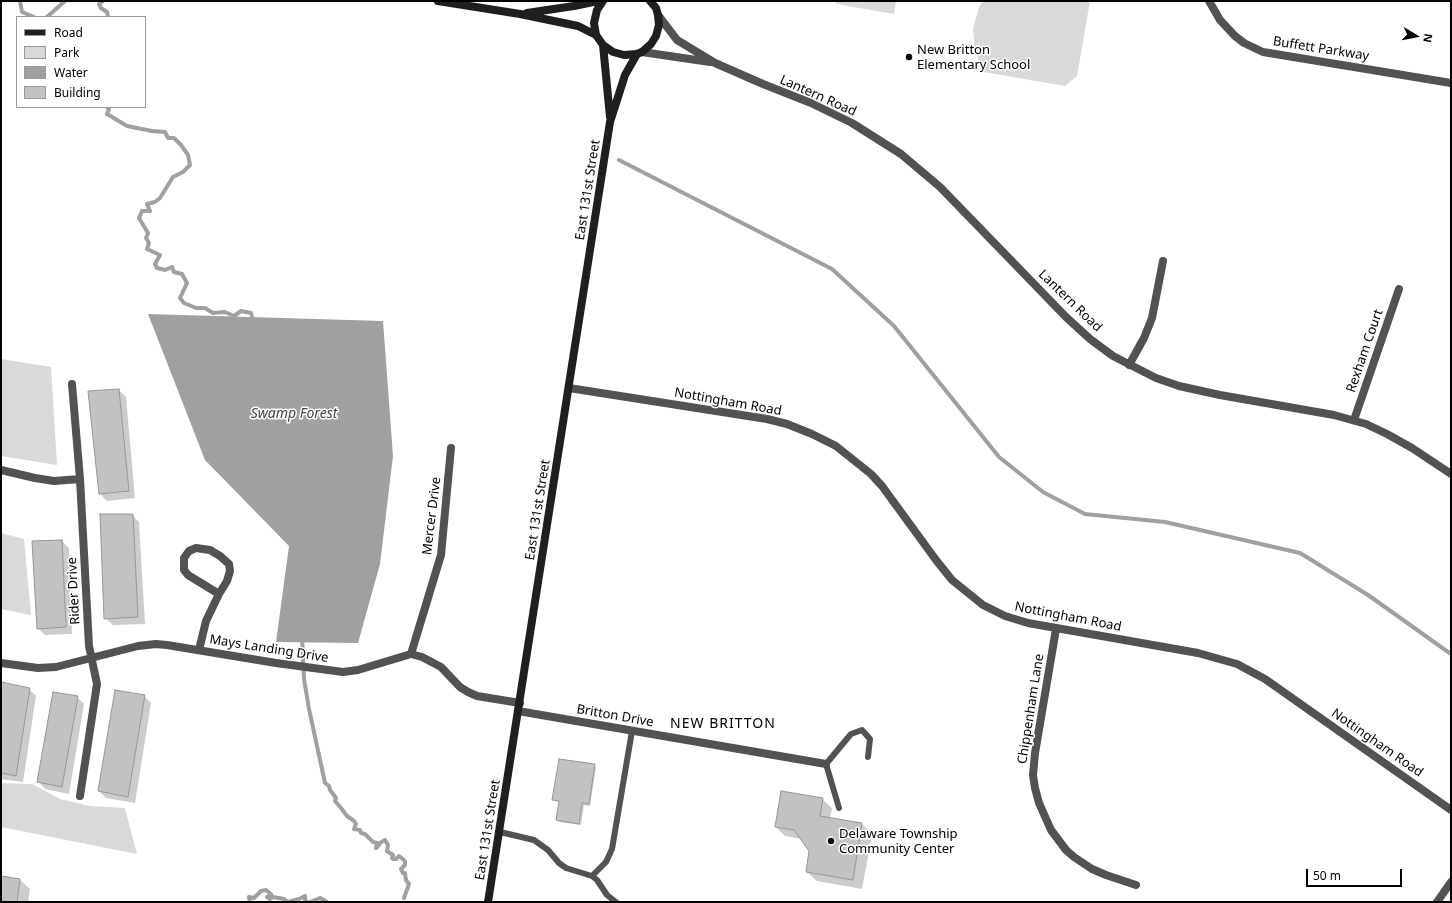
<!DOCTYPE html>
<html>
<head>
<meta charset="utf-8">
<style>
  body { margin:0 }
  #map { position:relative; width:1452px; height:903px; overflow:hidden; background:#fff; font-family:"Noto Sans",sans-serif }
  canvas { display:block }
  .frame { position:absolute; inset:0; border:2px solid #000; pointer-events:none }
  .legend { position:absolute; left:16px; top:16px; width:130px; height:92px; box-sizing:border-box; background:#fff; border:1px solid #999; margin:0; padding:5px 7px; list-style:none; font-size:12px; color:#000 }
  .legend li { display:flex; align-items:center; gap:8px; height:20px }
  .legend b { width:20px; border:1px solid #999 }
  .north { position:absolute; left:1396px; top:16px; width:40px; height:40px; -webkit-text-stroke:3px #fff; paint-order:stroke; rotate:100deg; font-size:11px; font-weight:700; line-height:16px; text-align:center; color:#000 }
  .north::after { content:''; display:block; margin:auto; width:14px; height:18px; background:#000; clip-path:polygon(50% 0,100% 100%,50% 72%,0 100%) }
  .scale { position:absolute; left:1306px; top:869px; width:96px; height:18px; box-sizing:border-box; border:2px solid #000; border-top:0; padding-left:5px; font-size:12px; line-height:14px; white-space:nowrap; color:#000; -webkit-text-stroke:3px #fff; paint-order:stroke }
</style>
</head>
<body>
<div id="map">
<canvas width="1452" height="903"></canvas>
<div class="frame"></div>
<ul class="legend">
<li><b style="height:5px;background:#1f1f1f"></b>Road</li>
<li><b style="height:11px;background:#d9d9d9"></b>Park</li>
<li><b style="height:11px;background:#a0a0a0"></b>Water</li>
<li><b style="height:11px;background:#c2c2c2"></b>Building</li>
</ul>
<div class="north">N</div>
<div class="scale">50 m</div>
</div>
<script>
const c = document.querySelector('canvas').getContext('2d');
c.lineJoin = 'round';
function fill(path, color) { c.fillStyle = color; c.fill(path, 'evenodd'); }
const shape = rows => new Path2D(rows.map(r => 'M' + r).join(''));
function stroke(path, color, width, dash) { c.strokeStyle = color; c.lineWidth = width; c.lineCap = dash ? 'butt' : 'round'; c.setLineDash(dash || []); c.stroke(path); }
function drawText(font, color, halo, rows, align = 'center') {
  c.font = font + ' "Noto Sans",sans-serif'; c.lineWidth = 3; c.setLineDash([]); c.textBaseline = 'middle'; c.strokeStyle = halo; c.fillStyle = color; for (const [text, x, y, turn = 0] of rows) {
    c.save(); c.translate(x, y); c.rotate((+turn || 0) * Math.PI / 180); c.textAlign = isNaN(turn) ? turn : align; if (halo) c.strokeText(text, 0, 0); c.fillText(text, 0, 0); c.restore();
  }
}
const green = shape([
  [836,1,896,1,894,14,836,4],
  [983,1,1090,1,1077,76,1065,86,984,72,975,51,973,29,979,7],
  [1,359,51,367,57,465,1,456],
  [1,533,24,539,31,615,1,609],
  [1,783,32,784,60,799,90,806,125,808,137,854,1,827]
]);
const water = shape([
  [148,314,383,321,393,456,380,564,358,643,276,642,289,546,205,460]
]);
const shadow = shape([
  [119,390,126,397,135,498,107,501,100,494],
  [132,515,139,522,145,624,113,625,105,618],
  [62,541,69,548,72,634,45,635,38,628],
  [1,684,29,689,36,696,23,782,1,779],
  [144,696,151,703,135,803,106,798,99,791],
  [77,697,84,704,69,794,45,789,38,781],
  [594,765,596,767,590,806,584,805,581,825,559,822,557,820,560,802,556,801,554,799],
  [822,799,832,808,830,819,862,824,872,834,862,889,817,881,807,872,810,851,802,839,785,836,776,827],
  [1,877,20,880,30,889,28,902,1,902]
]);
const stream = shape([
  [20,1,22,12,34,17],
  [103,1,99,4,101,8,107,12,108,17],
  [47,17,65,1],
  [107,107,109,109,107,114,127,126,152,131,165,132,168,138,174,138,181,145,188,155,190,165,183,172,173,177,160,198,155,202,147,204,150,211,142,211,139,218,148,233,146,238,149,243,147,249,160,255,155,264,157,268,165,270,172,267,174,272,182,274,187,283,180,298,184,303,196,308,205,308,213,313,225,312,234,316,241,311,251,313,253,321],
  [619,160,832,269,894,326,999,457,1043,492,1085,514,1165,522,1300,553,1368,595,1451,654],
  [302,637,304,679,309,709,325,783,329,786,330,790,336,798,335,801,341,808,347,816,354,821,356,824,354,829,360,830,361,833,365,834,373,842,377,843,376,848,379,845,380,843,385,840,388,845,387,851,393,855,392,858,393,859,396,859,399,856,405,861,405,865,401,869,403,873,405,873,406,880,409,884,404,898],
  [250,902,249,897,254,898,261,891,266,890,271,894,267,897,270,899,273,897,284,899,288,902,299,899,305,896,305,900,307,902],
  [310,902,320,898,327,902]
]);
const building = shape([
  [119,389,129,491,99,494,88,391,119,389],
  [100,514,133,514,138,617,104,619,100,514],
  [62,540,66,627,37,629,32,541,62,540],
  [1,682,30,688,16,776,1,773,1,682],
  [115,690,145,695,128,797,98,791,115,690],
  [53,692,78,696,62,787,37,782,53,692],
  [559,759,595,764,589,804,582,803,579,824,556,820,559,801,552,800,559,759],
  [781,791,823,798,820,816,862,823,853,880,806,872,809,851,794,830,775,827,781,791],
  [1,876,20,879,17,902,1,902,1,876]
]);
const lane = shape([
  [839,808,826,764,851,734,862,730,870,739,868,757],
  [500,832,534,840,548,850,559,863,566,868,592,876,597,880,607,895,616,902],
  [592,876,606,862,612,849,632,731]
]);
const street = shape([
  [1209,1,1220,20,1235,36,1244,43,1263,52,1451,83],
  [658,15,677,40,715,63,763,84,811,103,852,123,901,154,940,187,1066,317,1090,339,1113,356,1156,378,1179,386,1220,395,1334,415,1366,424,1387,434,1412,448,1451,474],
  [642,52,710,62],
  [1129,365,1144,338,1152,318,1163,261],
  [72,384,80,479,89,646,97,684,80,796],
  [569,388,767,419,787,424,812,434,836,446,871,474,882,486,936,560,952,580,983,605,1005,616,1028,623,1198,653,1237,664,1265,679,1451,810],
  [1354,420,1399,289],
  [1,470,35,478,54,481,80,479],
  [1056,629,1035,753,1033,775,1035,788,1039,803,1051,830,1066,850,1074,857,1092,869,1106,875,1136,885],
  [199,650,206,621,219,594,227,581,230,571,229,564,220,556,210,550,196,548,189,551,184,558,184,570,188,575,219,594],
  [411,654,441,555,451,448],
  [1,663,38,668,56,667,138,646,156,644,167,645,276,663,343,672,358,670,411,654,422,657,441,667,460,687,468,692,477,696,520,703],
  [518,711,826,764],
  [1437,902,1451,882]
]);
const secondary = shape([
  [438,1,520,14,578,26,596,35],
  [603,1,597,10,594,23,596,35,603,45,613,52,624,55,637,54,642,52,651,44,656,36,659,25,658,15,656,8,650,1],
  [527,13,574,6,598,1],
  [603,45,610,117],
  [488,902,610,122,625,75,637,54]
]);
const markers = [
  [909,57,4,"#000"],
  [831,841,4,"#000"]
];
const streetNames = [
  ["Buffett Parkway",1321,49,9],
  ["Lantern Road",818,96,24],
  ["East 131st Street",588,190,-81],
  ["Lantern Road",1070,301,44],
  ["Rexham Court",1365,351,-71],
  ["Nottingham Road",728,402,10],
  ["East 131st Street",538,510,-81],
  ["Mercer Drive",432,516,-83],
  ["Rider Drive",74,591,-93],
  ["Nottingham Road",1068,617,11],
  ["Mays Landing Drive",269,649,9],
  ["Chippenham Lane",1031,709,-81],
  ["Britton Drive",615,716,10],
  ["Nottingham Road",1377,743,35],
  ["East 131st Street",488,830,-81]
];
const poiNames = [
  ["New Britton",917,50],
  ["Elementary School",917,65],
  ["Delaware Township",839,834],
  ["Community Center",839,849]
];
const waterNames = [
  ["Swamp Forest",294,414]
];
const neighbourhoodNames = [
  ["NEW BRITTON",723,724]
];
fill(green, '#d9d9d9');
fill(water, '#a0a0a0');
fill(shadow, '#0003');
stroke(stream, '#a0a0a0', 4);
fill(building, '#c2c2c2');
stroke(building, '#969696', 1);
stroke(lane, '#525252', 6);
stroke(street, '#525252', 8);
stroke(secondary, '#1f1f1f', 8);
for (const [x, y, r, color] of markers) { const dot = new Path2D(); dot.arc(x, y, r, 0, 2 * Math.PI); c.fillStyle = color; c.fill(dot); stroke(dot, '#fff', 1.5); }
drawText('13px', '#000', '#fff', streetNames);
drawText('13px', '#000', '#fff', poiNames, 'left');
drawText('italic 14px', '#414141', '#fff', waterNames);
c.letterSpacing = '1px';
drawText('14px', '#000', '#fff', neighbourhoodNames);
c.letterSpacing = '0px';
</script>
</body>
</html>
